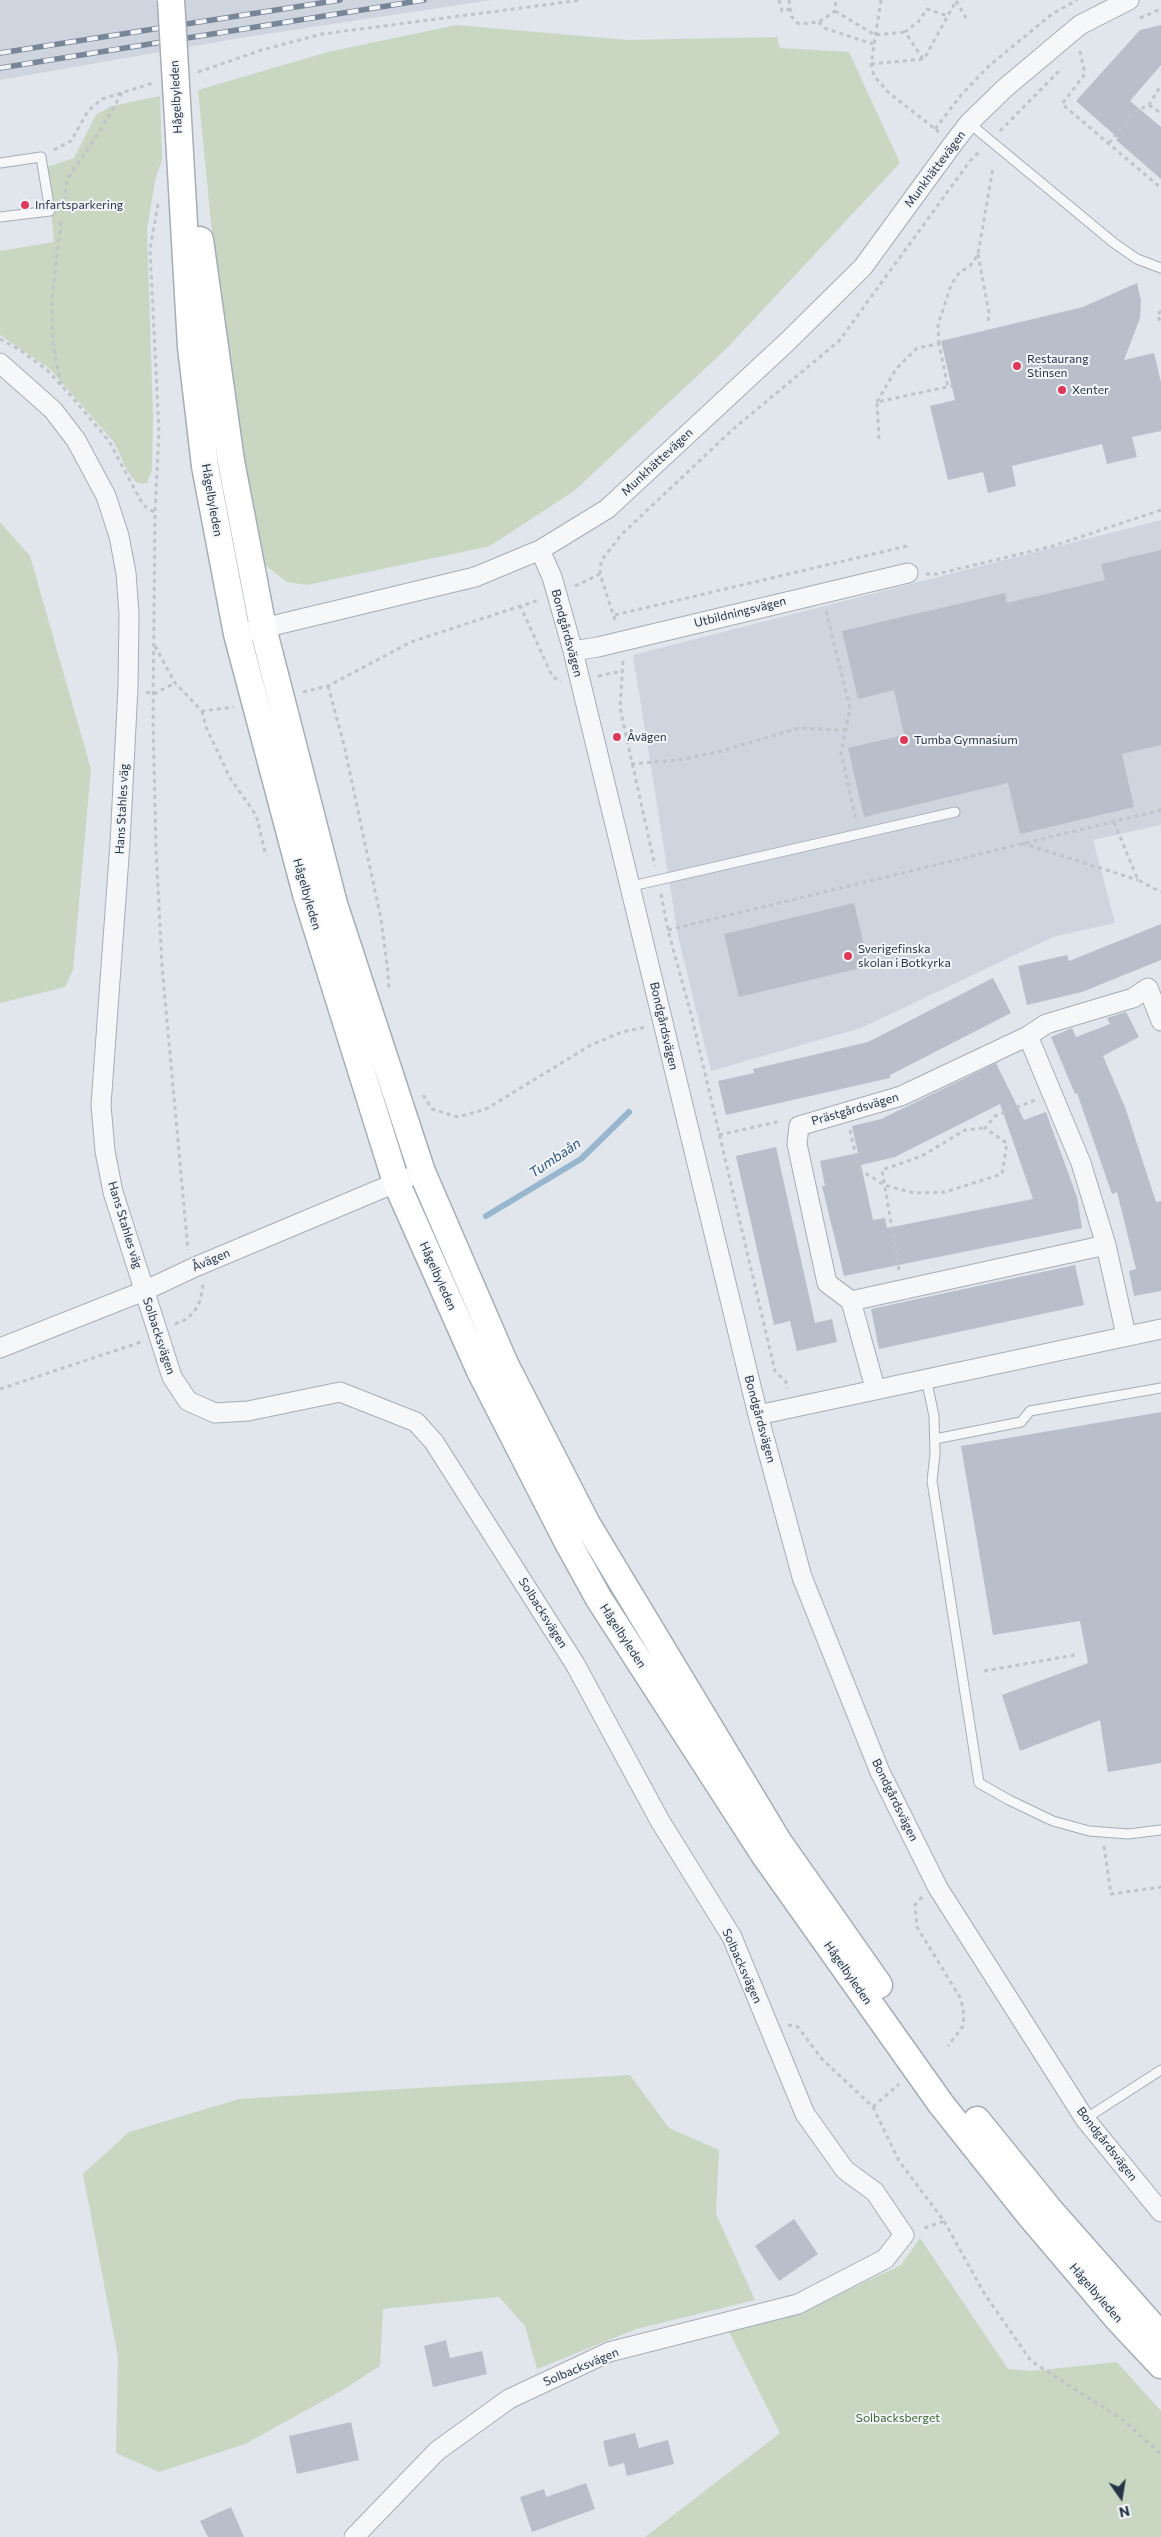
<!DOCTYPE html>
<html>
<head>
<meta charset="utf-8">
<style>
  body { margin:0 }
  #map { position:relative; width:1161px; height:2537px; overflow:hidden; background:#e1e6ec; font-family:Commissioner,sans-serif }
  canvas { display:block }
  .north { position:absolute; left:1096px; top:2472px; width:50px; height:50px; -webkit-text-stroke:4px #f1f5f8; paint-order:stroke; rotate:167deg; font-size:14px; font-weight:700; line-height:20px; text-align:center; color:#273445 }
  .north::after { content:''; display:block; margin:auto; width:18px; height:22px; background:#273445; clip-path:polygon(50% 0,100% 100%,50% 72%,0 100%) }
</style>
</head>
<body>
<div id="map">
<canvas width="1161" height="2537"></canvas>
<div class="north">N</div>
</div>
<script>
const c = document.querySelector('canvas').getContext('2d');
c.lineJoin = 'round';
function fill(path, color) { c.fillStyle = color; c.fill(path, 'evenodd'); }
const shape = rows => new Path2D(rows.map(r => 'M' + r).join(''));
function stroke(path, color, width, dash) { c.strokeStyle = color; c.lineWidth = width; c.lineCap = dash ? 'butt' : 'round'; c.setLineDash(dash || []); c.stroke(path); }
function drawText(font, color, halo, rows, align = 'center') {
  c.font = font + ' Commissioner,sans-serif'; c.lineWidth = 4; c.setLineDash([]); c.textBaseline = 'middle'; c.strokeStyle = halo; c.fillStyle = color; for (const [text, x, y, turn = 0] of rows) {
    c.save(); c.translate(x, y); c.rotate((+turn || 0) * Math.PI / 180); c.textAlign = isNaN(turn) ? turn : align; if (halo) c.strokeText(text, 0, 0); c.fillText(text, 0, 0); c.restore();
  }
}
const built = shape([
  [0,0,492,0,240,38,0,80],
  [1161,520,1161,825,1093,840,1115,923,1053,937,861,1028,711,1071,678,936,633,655]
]);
const green = shape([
  [456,25,628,40,777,37,780,48,849,52,900,163,726,349,574,491,490,546,307,585,287,582,265,565,249,504,220,314,198,90,328,52],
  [160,96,162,159,155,181,147,230,153,414,152,470,147,483,141,484,136,482,128,472,114,442,50,369,0,335,0,251,54,242,47,167,74,158,96,115,112,106],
  [0,522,30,556,91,769,73,970,65,987,0,1003],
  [630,2075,669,2128,719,2150,716,2214,755,2300,636,2329,537,2369,525,2326,499,2297,383,2309,380,2366,341,2391,245,2444,159,2472,116,2453,118,2357,83,2174,129,2132,239,2099],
  [920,2238,1008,2369,1031,2371,1117,2362,1161,2411,1161,2537,645,2537,780,2433,728,2330,794,2315,901,2265]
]);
const stream = shape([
  [486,1216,581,1159,629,1112]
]);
const building = shape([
  [1161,25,1161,65,1130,101,1161,127,1161,179,1116,140,1118,138,1076,101,1140,30],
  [1137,283,1141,301,1140,318,1124,360,1154,353,1161,382,1161,431,1132,437,1137,457,1107,464,1102,444,1012,466,1016,486,988,493,983,472,948,480,930,406,955,400,941,341,1083,307],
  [1161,550,1161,745,1122,754,1134,807,1020,834,1008,783,864,817,848,748,904,735,894,690,858,699,842,631,1005,593,1007,603,1105,580,1101,564],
  [854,903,869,966,739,997,724,934],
  [1161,924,1161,960,1082,992,1027,1005,1018,966,1067,955,1069,961],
  [993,978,1011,1013,890,1075,890,1078,726,1115,718,1081,754,1073,753,1069,868,1042],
  [1126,1012,1139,1037,1103,1056,1125,1107,1156,1202,1161,1201,1161,1291,1134,1296,1129,1271,1136,1269,1117,1192,1112,1194,1077,1093,1075,1094,1051,1037,1072,1028,1076,1037,1110,1024,1107,1018],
  [996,1063,1024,1120,1046,1112,1077,1197,1082,1228,844,1276,822,1186,825,1186,820,1161,858,1153,852,1126,881,1119],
  [1000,1104,1033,1199,887,1228,885,1218,873,1220,861,1165,895,1157],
  [776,1147,815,1323,832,1319,837,1342,797,1351,790,1321,774,1325,736,1156],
  [1075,1265,1084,1305,879,1349,871,1309],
  [1161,1412,1161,1763,1108,1772,1100,1720,1020,1751,1002,1695,1088,1663,1080,1621,993,1635,961,1446],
  [794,2219,818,2254,779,2281,755,2246],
  [446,2340,450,2358,482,2351,487,2374,433,2387,424,2346],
  [351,2422,359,2460,297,2474,289,2436],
  [635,2433,639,2448,668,2440,674,2464,627,2476,624,2463,609,2467,603,2441],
  [586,2483,595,2509,532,2532,520,2497,544,2489,546,2497],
  [231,2507,244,2537,208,2537,200,2521]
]);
const path = shape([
  [779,0,782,11,790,9],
  [789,0,791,16,799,24,819,22,835,11,836,0],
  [881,0,871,64,874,76,889,93,939,132],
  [956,1,966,18],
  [835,11,875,35,905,32],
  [1140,18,1161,9],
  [819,22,824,28,873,44],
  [1080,51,1085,74,1062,104,1161,188],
  [923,59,905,32,919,21,927,9,948,16],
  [871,64,924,59,956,1],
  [198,72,262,50,322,34,582,0],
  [1149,105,1161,113],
  [935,129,961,95,990,65,1052,14,1077,0],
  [1000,131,1062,68],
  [1109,143,1135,111,1149,105,1161,85],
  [54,150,71,141,88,111,102,99,153,83],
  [64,201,67,180,103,126,123,91],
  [158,204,150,249,159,432,155,512,153,721,156,849,162,966,188,1250],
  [61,222,52,298,53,346,61,385],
  [978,254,989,313,988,325],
  [1161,311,1157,315,1161,323],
  [0,339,20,350,47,370,72,397,109,441,143,505,154,512],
  [939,344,938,325,951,285,959,273,970,266,978,254,993,168],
  [877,402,896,369,917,348,939,344,948,387],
  [879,439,877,402,956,385],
  [600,574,601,561,621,535,732,430,839,341,970,161,980,151],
  [926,574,937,574,1053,546,1161,510],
  [575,586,600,574,616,623],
  [520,605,552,676,561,682],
  [826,611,850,708,841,753,856,819],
  [615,615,907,546],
  [155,646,175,683,202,711,234,707],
  [623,661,620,708,655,866],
  [598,676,622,671],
  [328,686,344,745,381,919,388,972,389,991],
  [146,692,154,694,175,683],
  [303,692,328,686,411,642,539,600],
  [202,711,206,727,230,778,256,815,266,856],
  [631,764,678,760,718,752,799,728,846,730],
  [1114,822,1138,880,1161,892],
  [1022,843,1138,880],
  [661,894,668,930,692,1018,775,1371,786,1382,787,1389],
  [668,930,1161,810],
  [423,1095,432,1109,458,1117,486,1109,591,1045,622,1032,646,1027],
  [850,1130,859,1169,884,1185,914,1193,945,1192,1002,1174,1007,1143,985,1128,995,1116,1035,1100],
  [719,1135,781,1121],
  [899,1270,882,1170,922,1156,965,1130,984,1128],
  [175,1324,185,1320,194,1312,200,1301,203,1287,201,1284],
  [0,1389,141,1342],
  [984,1671,1075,1655],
  [1104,1846,1111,1894,1161,1887],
  [922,1897,915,1905,917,1927,961,1999,964,2016,963,2026,948,2046],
  [788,2025,798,2027,822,2059,873,2107,899,2161,944,2221,922,2229],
  [873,2107,899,2084],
  [944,2221,984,2293,1031,2361,1123,2420,1161,2454]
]);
const service = shape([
  [969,123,1114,243,1137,259,1161,268],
  [0,163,41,157,50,211,0,217],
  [632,886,955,812],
  [926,1378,934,1416,935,1454,932,1481,979,1783,1009,1800,1053,1821,1089,1831,1128,1834,1161,1830],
  [935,1439,1021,1422,1030,1411,1161,1388],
  [1085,2119,1161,2070]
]);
const minor = shape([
  [0,363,53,410,76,440,106,496,119,536,126,573,129,614,128,687,120,843,101,1105,105,1151,113,1192,172,1377,188,1401,215,1413,248,1411,340,1392,416,1422,434,1442,575,1664,660,1821,732,1937,805,2114,845,2170,875,2192,904,2235,885,2259,798,2304,609,2352,509,2399,437,2451,354,2537],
  [540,550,552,577,573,651,758,1415,802,1577,880,1772,938,1888,1085,2119,1161,2212],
  [251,631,475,577,540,550,607,509,787,342,863,267,952,145,969,123,1005,88,1080,25,1129,0],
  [573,651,598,647,908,573],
  [1028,1036,1081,1163,1106,1245,1126,1335],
  [851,1301,1106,1245],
  [0,1348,144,1291,195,1267,407,1178],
  [875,1388,851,1301,827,1283,797,1144,799,1126,901,1096,1028,1036,1046,1024,1133,998,1148,988,1161,1021],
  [758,1415,1161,1329]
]);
const secondary = shape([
  [179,136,191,347,205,466,237,634,306,894,396,1182,480,1371,567,1541,599,1599,763,1853,941,2104,1027,2212,1117,2318,1161,2365],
  [200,240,231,461,263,628,334,904,422,1172,505,1364,587,1524,778,1841,879,1985],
  [977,2120,1049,2209,1161,2336]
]);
const rail = shape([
  [0,53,340,0],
  [0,68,424,0]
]);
const secondaryBridge = shape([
  [171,0,179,136]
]);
const markers = [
  [25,205,5,"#dd3a5b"],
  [1017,366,5,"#dd3a5b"],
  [1062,390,5,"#dd3a5b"],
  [617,737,5,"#dd3a5b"],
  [904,740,5,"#dd3a5b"],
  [848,956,5,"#dd3a5b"]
];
const streetNames = [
  ["Hågelbyleden",176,97,-93],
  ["Munkhättevägen",935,169,-53],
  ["Munkhättevägen",657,462,-43],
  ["Hågelbyleden",212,500,80],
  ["Utbildningsvägen",740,612,-14],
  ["Bondgårdsvägen",567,633,75],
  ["Hans Stahles väg",122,809,-87],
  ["Hågelbyleden",307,894,74],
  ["Bondgårdsvägen",664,1026,77],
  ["Prästgårdsvägen",855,1109,-16],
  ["Hans Stahles väg",125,1225,73],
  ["Åvägen",211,1260,-23],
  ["Hågelbyleden",438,1276,66],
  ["Solbacksvägen",159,1336,72],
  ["Bondgårdsvägen",760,1419,75],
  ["Solbacksvägen",543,1613,58],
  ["Hågelbyleden",623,1636,57],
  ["Bondgårdsvägen",895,1800,64],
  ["Solbacksvägen",742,1966,66],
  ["Hågelbyleden",848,1973,55],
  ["Bondgårdsvägen",1107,2144,52],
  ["Hågelbyleden",1096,2293,49],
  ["Solbacksvägen",581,2367,-23]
];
const poiNames = [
  ["Infartsparkering",35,205],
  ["Restaurang",1027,359],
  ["Stinsen",1027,373],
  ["Xenter",1072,390],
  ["Åvägen",627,737],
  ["Tumba Gymnasium",914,740],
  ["Sverigefinska",858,949],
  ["skolan i Botkyrka",858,963]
];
const parkNames = [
  ["Solbacksberget",898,2418]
];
const waterNames = [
  ["Tumbaån",555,1158,-34]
];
fill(built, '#cfd5de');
fill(green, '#c8d6c2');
stroke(stream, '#99b6cf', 6);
fill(building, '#b8bfca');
stroke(service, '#a5adb7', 11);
stroke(minor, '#a5adb7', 21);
stroke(secondary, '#a5adb7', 29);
stroke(path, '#bfc4ca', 3, [4, 4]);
stroke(service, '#f5f7f9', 9);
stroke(minor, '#f5f7f9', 19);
stroke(secondary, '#fff', 26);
stroke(rail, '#798697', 5.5);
stroke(rail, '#f1f5f8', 4, [11]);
stroke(secondaryBridge, '#a5adb7', 29, []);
stroke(secondaryBridge, '#fff', 26);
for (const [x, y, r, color] of markers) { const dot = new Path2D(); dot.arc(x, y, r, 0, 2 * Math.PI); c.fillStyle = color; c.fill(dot); stroke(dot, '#f1f5f8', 2); }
drawText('12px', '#273445', '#f1f5f8', streetNames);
drawText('12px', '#273445', '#f1f5f8', poiNames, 'left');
drawText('12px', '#3f6333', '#f1f5f8', parkNames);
drawText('italic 14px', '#2d557e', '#f1f5f8', waterNames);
</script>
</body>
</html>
